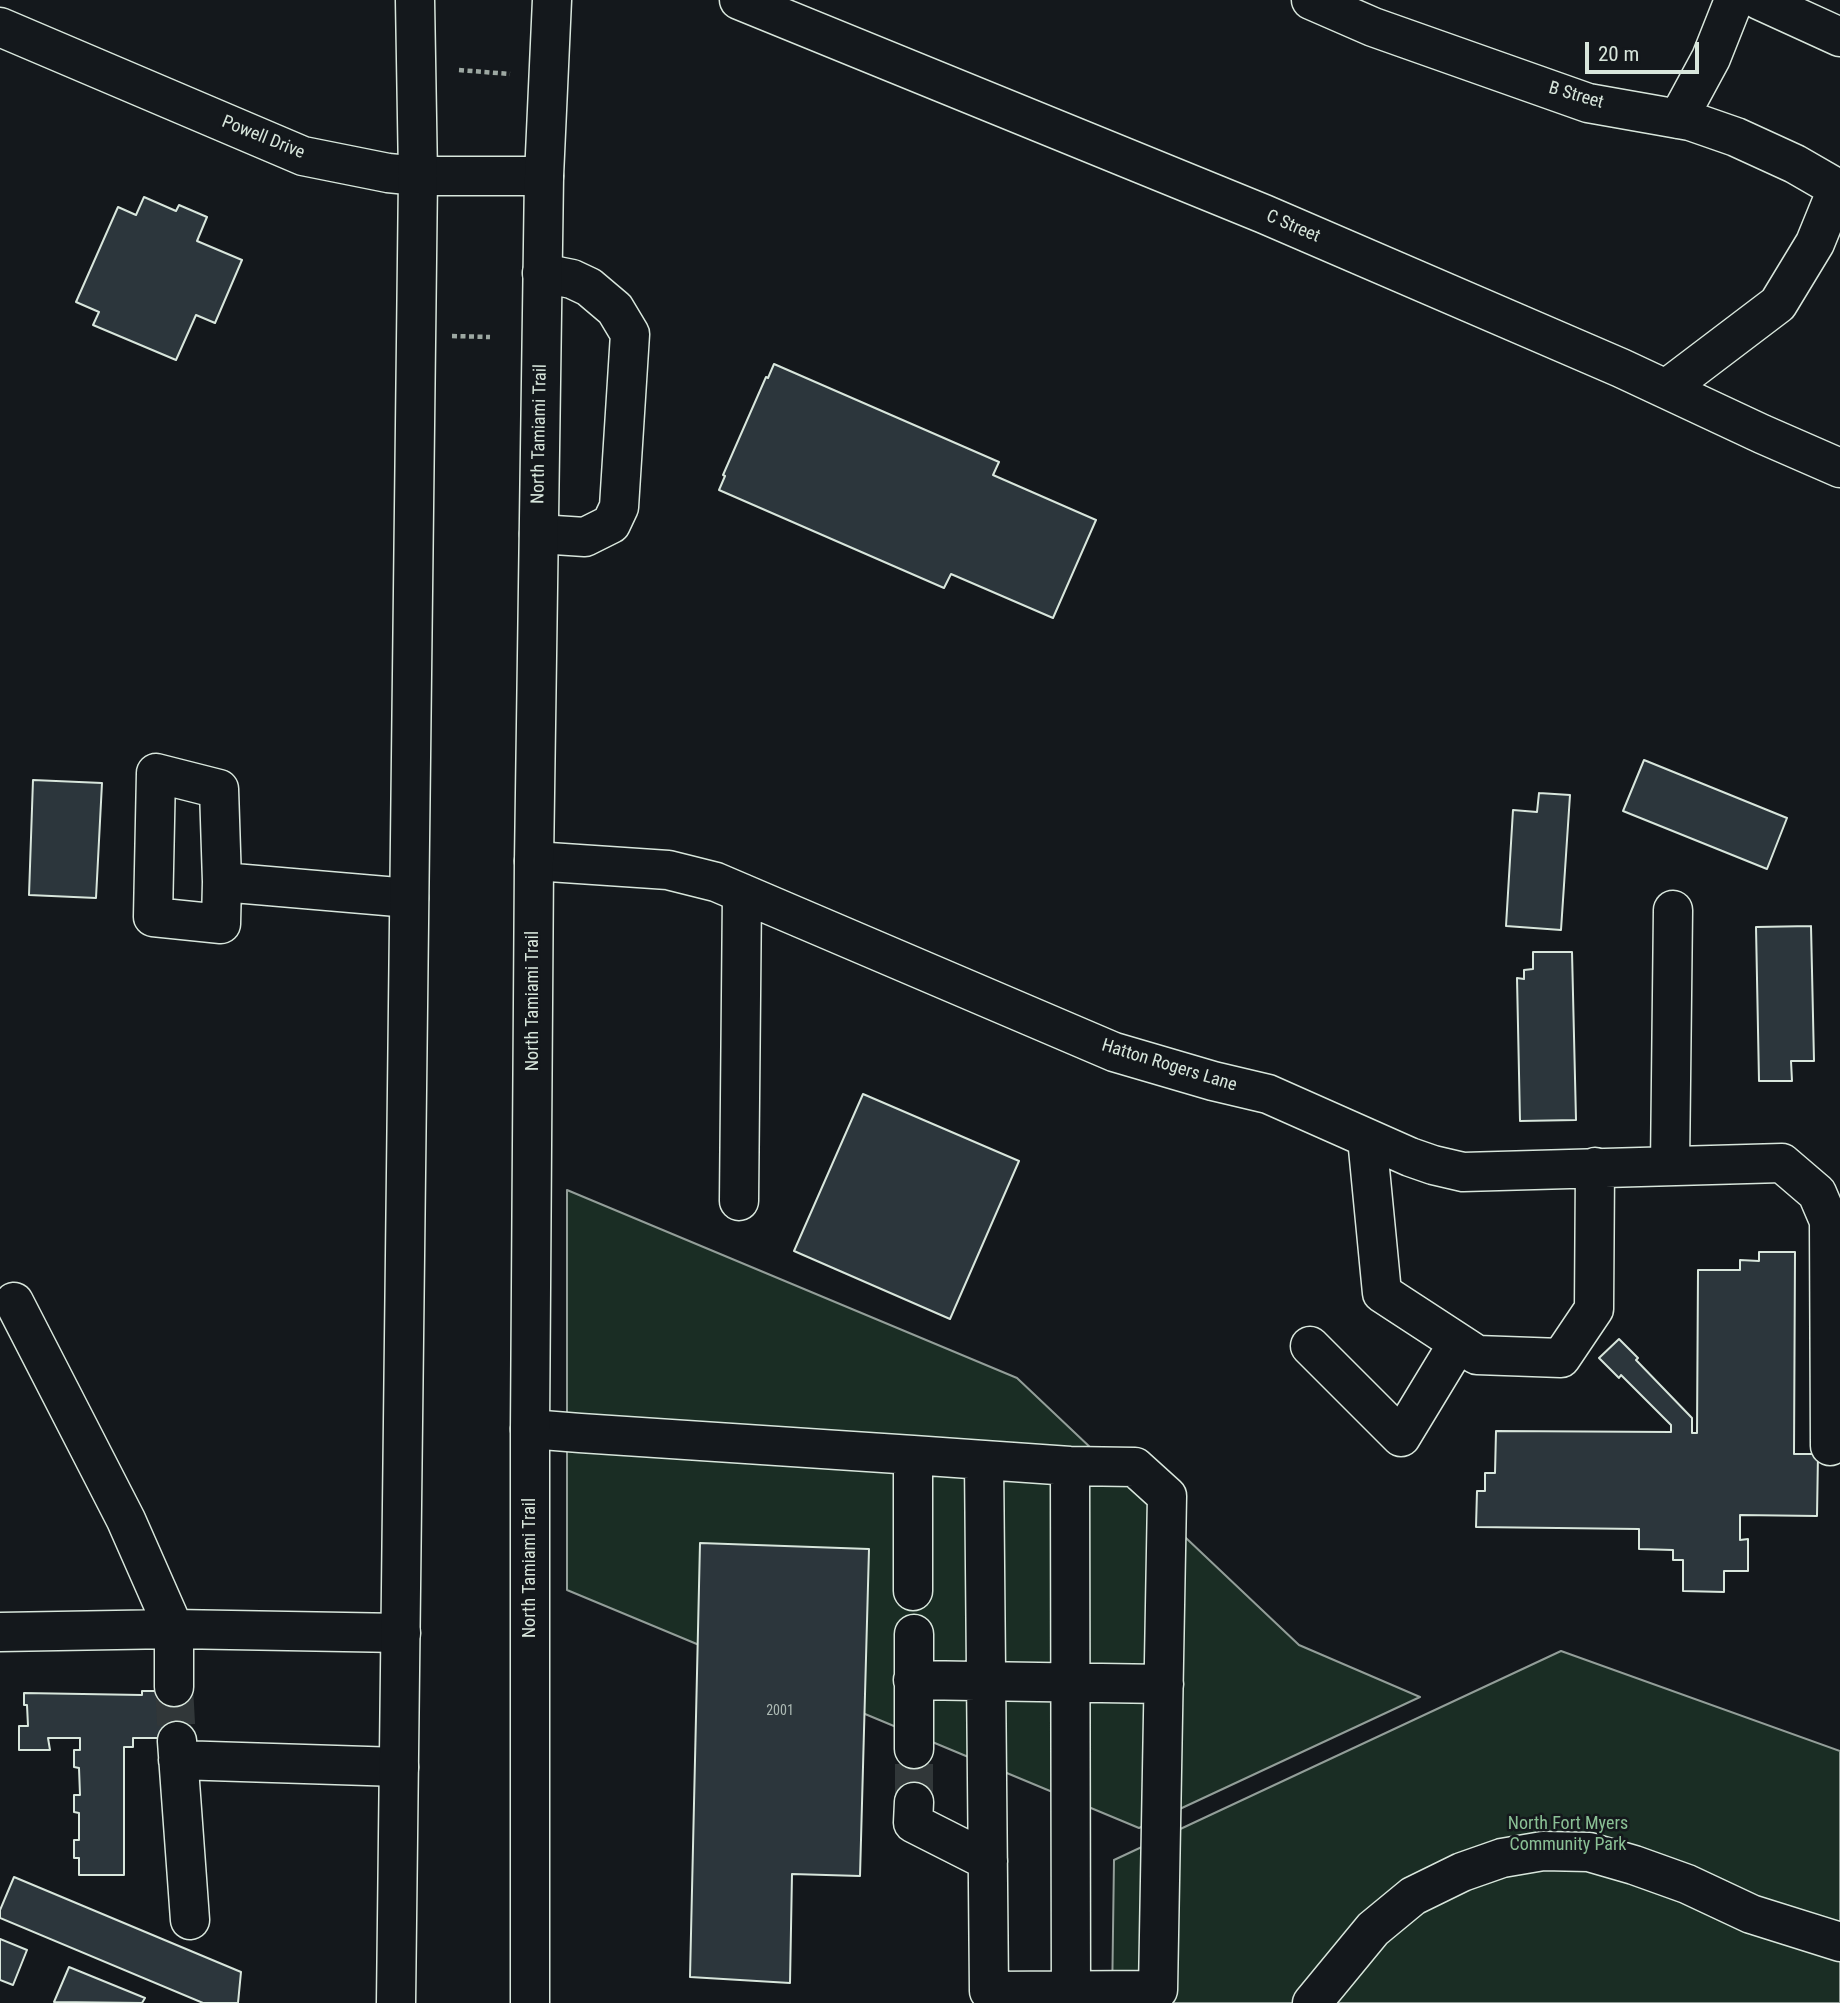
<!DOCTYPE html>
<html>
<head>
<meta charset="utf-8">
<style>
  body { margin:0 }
  #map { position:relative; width:1840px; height:2003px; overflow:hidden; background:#14181c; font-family:"Roboto Condensed",sans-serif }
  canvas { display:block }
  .scale { position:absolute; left:1585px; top:42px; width:114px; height:32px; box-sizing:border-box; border:4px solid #d8e6dc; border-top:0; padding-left:9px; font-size:21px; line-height:24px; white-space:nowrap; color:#d8e6dc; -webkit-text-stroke:5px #14181c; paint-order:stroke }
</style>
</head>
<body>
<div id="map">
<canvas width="1840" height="2003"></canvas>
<div class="scale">20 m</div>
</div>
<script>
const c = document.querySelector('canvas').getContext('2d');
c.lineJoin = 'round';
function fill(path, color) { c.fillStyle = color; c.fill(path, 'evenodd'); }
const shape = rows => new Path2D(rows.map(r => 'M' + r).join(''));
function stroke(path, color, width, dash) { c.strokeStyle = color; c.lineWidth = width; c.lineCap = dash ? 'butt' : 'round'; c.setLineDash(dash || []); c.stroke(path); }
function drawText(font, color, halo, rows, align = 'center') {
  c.font = font + ' "Roboto Condensed",sans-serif'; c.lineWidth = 5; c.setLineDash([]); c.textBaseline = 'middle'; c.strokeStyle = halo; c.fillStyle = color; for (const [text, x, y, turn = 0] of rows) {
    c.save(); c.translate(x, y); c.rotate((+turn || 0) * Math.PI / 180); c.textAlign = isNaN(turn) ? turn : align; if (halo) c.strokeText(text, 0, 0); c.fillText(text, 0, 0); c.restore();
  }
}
const green = shape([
  [567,1190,1017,1378,1299,1645,1420,1697,1139,1828,567,1590,567,1190],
  [1561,1651,1840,1751,1840,2003,1112,2003,1114,1860,1561,1651]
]);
const building = shape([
  [144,197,176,211,179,205,207,217,197,241,242,260,215,323,196,315,176,360,93,325,99,312,76,302,118,207,136,215,144,197],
  [774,364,999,462,993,475,1096,520,1053,618,951,574,944,588,719,490,725,476,723,475,766,377,768,378,774,364],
  [1644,760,1787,818,1767,869,1623,811,1644,760],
  [33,780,102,783,96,898,29,895,33,780],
  [1539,793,1570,795,1561,930,1506,926,1513,810,1537,812,1539,793],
  [1811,926,1814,1061,1791,1061,1792,1081,1759,1081,1756,927,1811,926],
  [1533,952,1572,952,1576,1120,1520,1121,1517,978,1524,979,1524,970,1533,969,1533,952],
  [863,1094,1019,1161,950,1319,794,1251,863,1094],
  [1759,1252,1795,1252,1794,1454,1818,1454,1817,1516,1740,1515,1740,1540,1748,1539,1748,1571,1724,1571,1724,1592,1683,1591,1683,1560,1673,1560,1673,1550,1639,1549,1639,1529,1476,1527,1477,1491,1485,1491,1485,1473,1495,1473,1496,1431,1671,1432,1671,1425,1621,1375,1619,1378,1599,1358,1619,1339,1638,1358,1636,1360,1692,1418,1692,1433,1697,1433,1698,1270,1740,1270,1740,1260,1759,1261,1759,1252],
  [700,1543,869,1549,860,1876,792,1874,790,1983,690,1977,700,1543],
  [183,1686,183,1742,163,1738,133,1738,133,1747,124,1747,124,1875,79,1875,79,1858,74,1858,74,1840,79,1840,79,1813,74,1812,74,1795,80,1795,79,1768,74,1767,74,1750,80,1750,80,1738,48,1738,50,1750,19,1750,19,1726,28,1726,27,1705,24,1705,24,1693,142,1695,142,1691,163,1691,183,1686],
  [14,1877,241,1972,238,2003,203,2003,0,1918,0,1910,14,1877],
  [0,1939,27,1950,13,1985,0,1980,0,1939],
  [69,1967,145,1998,142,2003,54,2002,69,1967]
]);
const minorTunnel = shape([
  [174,1687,177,1741],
  [914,1802,914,1749]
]);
const path = shape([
  [459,70,510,74],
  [452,336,490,337]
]);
const minor = shape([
  [739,0,1264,214,1621,368,1762,434,1840,468],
  [1311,0,1373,27,1588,103,1690,121,1736,137,1795,164,1840,190],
  [1759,0,1840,37],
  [0,27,303,156,388,173,418,176,544,176],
  [1678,119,1711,58,1734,0],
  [1666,389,1778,304,1815,243,1837,189],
  [539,534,585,537,611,524,619,507,630,334,615,309,589,287,572,279,542,273],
  [534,861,668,870,716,882,1114,1052,1213,1081,1268,1094,1410,1157,1433,1165,1463,1172,1782,1163,1817,1193,1829,1221,1830,1446],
  [222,882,221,924,153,917,156,773,219,789,222,882,409,898],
  [1367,1138,1382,1293,1477,1355,1561,1358,1594,1309,1595,1167],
  [1670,1166,1673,910],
  [739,1201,742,893],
  [14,1302,126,1520,174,1629,174,1687],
  [1310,1346,1401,1437,1458,1343],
  [530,1429,580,1433,913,1455,984,1460,1070,1466,1135,1467,1167,1496,1158,1990,989,1991,984,1460],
  [913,1455,913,1591],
  [1070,1466,1071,2003],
  [0,1632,174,1629,401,1633],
  [914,1634,914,1749],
  [913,1680,1164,1684],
  [177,1741,190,1920],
  [178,1760,399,1767],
  [914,1802,913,1823,988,1861],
  [1312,2003,1373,1929,1413,1896,1462,1872,1502,1858,1543,1851,1589,1852,1634,1865,1687,1884,1751,1914,1840,1942]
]);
const major = shape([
  [396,2003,418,176,415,0],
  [530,2003,530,1429,534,861,544,176,552,0]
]);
const numberNames = [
  ["2001",780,1711]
];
const streetNames = [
  ["B Street",1576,96,16],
  ["Powell Drive",263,138,22],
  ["C Street",1293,227,23],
  ["North Tamiami Trail",540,434,-89],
  ["North Tamiami Trail",533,1001,-90],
  ["Hatton Rogers Lane",1169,1066,17],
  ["North Tamiami Trail",530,1568,-90]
];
const parkNames = [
  ["North Fort Myers",1568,1824],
  ["Community Park",1568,1845]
];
fill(green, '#1a2d24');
stroke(green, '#939e99', 2);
fill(building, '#2c363c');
stroke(building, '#d8e6dc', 2);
stroke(minorTunnel, '#313739', 38, [38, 19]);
stroke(minor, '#d8e6dc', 41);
stroke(major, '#d8e6dc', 41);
stroke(path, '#9da8a2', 4.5, [5, 3.5]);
stroke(minor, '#14181c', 38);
stroke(major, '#14181c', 38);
drawText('14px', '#adbab4', null, numberNames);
drawText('18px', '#d8e6dc', '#14181c', streetNames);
drawText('18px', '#8ac095', '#14181c', parkNames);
</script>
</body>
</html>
